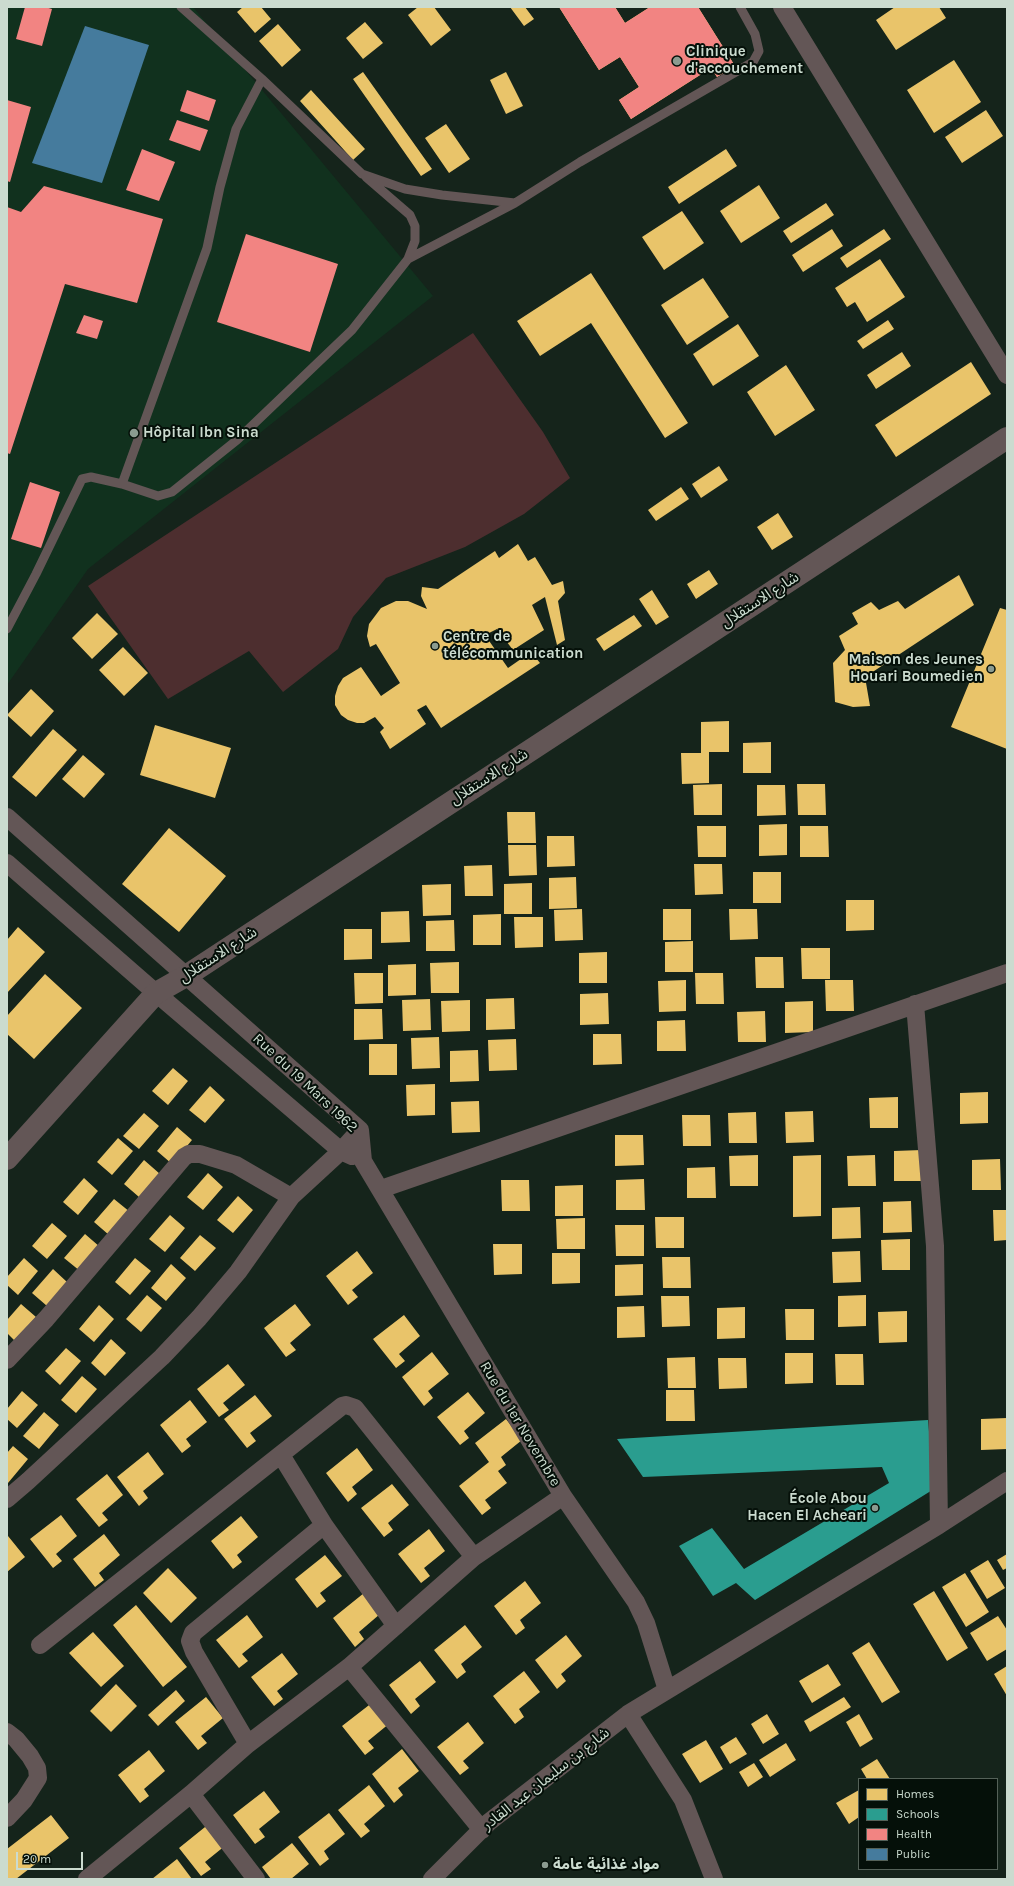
<!DOCTYPE html>
<html>
<head>
<meta charset="utf-8">
<style>
  body { margin:0 }
  #map { position:relative; width:1014px; height:1886px; overflow:hidden; background:#15241b; font-family:Karla,sans-serif }
  canvas { display:block }
  .frame { position:absolute; inset:0; border:8px solid #cbdbcf; pointer-events:none }
  .legend { position:absolute; left:858px; top:1778px; width:140px; height:92px; box-sizing:border-box; background:#051009; border:1px solid #546158; margin:0; padding:5px 7px; list-style:none; font-size:12px; color:#cbdbcf }
  .legend li { display:flex; align-items:center; gap:8px; height:20px }
  .legend b { width:20px; border:1px solid #546158 }
  .scale { position:absolute; left:16px; top:1852px; width:67px; height:18px; box-sizing:border-box; border:2px solid #cbdbcf; border-top:0; padding-left:5px; font-size:12px; line-height:14px; white-space:nowrap; color:#cbdbcf; -webkit-text-stroke:3px #051009; paint-order:stroke }
</style>
</head>
<body>
<div id="map">
<canvas width="1014" height="1886"></canvas>
<div class="frame"></div>
<ul class="legend">
<li><b style="height:11px;background:#e9c46a"></b>Homes</li>
<li><b style="height:11px;background:#2a9d8f"></b>Schools</li>
<li><b style="height:11px;background:#f28482"></b>Health</li>
<li><b style="height:11px;background:#457b9d"></b>Public</li>
</ul>
<div class="scale">20 m</div>
</div>
<script>
const c = document.querySelector('canvas').getContext('2d');
c.lineJoin = 'round';
function fill(path, color) { c.fillStyle = color; c.fill(path, 'evenodd'); }
const shape = rows => new Path2D(rows.map(r => 'M' + r).join(''));
function stroke(path, color, width, dash) { c.strokeStyle = color; c.lineWidth = width; c.lineCap = dash ? 'butt' : 'round'; c.setLineDash(dash || []); c.stroke(path); }
function drawText(font, color, halo, rows, align = 'center') {
  c.font = font + ' Karla,"Noto Sans Arabic",sans-serif'; c.lineWidth = 4; c.setLineDash([]); c.textBaseline = 'middle'; c.strokeStyle = halo; c.fillStyle = color; for (const [text, x, y, turn = 0] of rows) {
    c.save(); c.translate(x, y); c.rotate((+turn || 0) * Math.PI / 180); c.textAlign = isNaN(turn) ? turn : align; if (halo) c.strokeText(text, 0, 0); c.fillText(text, 0, 0); c.restore();
  }
}
const built = shape([
  [7,7,193,7,433,296,88,569,7,685]
]);
const green = shape([
  [473,333,543,432,570,478,524,514,465,547,386,578,353,617,338,649,283,692,249,651,168,699,88,586]
]);
const homes = shape([
  [243,7,261,7,271,19,255,33,237,12],
  [418,7,434,7,451,30,431,46,408,15],
  [510,7,525,7,534,19,524,26],
  [559,7,615,7,625,23,650,7,698,7,735,66,717,77,711,68,631,119,619,100,639,87,620,57,599,70],
  [675,35,680,43,662,56,656,47],
  [895,7,939,7,946,18,896,50,876,20],
  [365,22,383,43,363,59,346,38],
  [278,24,301,50,282,67,259,41],
  [954,60,981,102,934,133,907,90],
  [363,72,432,169,421,176,353,79],
  [506,72,523,106,506,114,490,80],
  [311,90,365,149,353,160,300,101],
  [986,110,1003,136,962,163,945,137],
  [446,124,470,159,449,173,425,138],
  [726,149,737,166,679,204,668,187],
  [759,185,780,218,741,243,720,211],
  [826,203,834,215,791,243,783,231],
  [682,211,704,243,664,270,642,237],
  [832,229,843,246,803,272,792,255],
  [884,229,891,239,847,268,840,258],
  [880,259,905,297,867,322,855,302,847,307,835,288],
  [591,273,688,423,665,438,591,323,540,356,517,321],
  [703,278,729,317,687,345,661,305],
  [888,320,894,329,863,349,857,341],
  [738,324,759,356,713,386,693,354],
  [902,352,911,366,876,389,867,375],
  [971,362,991,394,896,457,875,425],
  [786,365,815,410,775,436,747,392],
  [719,466,728,480,701,498,692,484],
  [681,487,689,499,656,521,648,510],
  [778,513,793,537,772,550,757,527],
  [518,544,528,561,535,557,552,585,563,581,565,593,558,601,565,640,557,645,545,597,532,605,544,630,513,650,497,629,485,635,508,668,531,652,540,663,441,728,426,705,417,710,426,724,390,749,380,732,384,728,375,717,364,723,357,723,348,720,341,715,335,705,335,696,338,686,343,678,361,667,381,696,400,683,376,644,370,647,367,636,369,624,381,608,396,601,408,601,427,609,421,596,422,587,438,589,495,551,499,558],
  [709,570,718,584,696,599,687,584],
  [959,575,974,605,865,677,870,706,853,707,835,702,833,663,845,650,839,636,858,624,852,613,871,602,879,610,898,601,905,609],
  [652,590,669,617,656,625,639,599],
  [1000,608,1007,610,1007,749,951,727],
  [97,613,118,634,92,659,72,638],
  [634,615,642,626,604,651,596,639],
  [123,647,148,673,124,696,99,670],
  [31,689,54,711,31,737,7,715],
  [729,721,729,752,709,752,709,783,682,784,681,753,701,753,701,722],
  [155,725,231,748,215,798,140,775],
  [53,729,77,750,36,797,12,777],
  [771,742,771,773,743,773,743,743],
  [83,755,105,774,84,798,62,779],
  [722,784,722,815,694,815,693,785],
  [797,784,825,784,826,815,798,815],
  [757,785,785,785,786,815,757,816],
  [507,812,535,812,536,843,508,843],
  [787,824,787,855,759,856,759,825],
  [697,826,726,826,726,857,698,857],
  [800,826,828,826,829,857,800,857],
  [169,828,226,876,179,932,122,884],
  [547,836,574,836,575,866,547,867],
  [508,845,536,845,537,875,509,876],
  [694,864,722,864,723,894,695,895],
  [492,865,493,896,465,896,464,866],
  [753,872,781,872,781,903,753,903],
  [576,877,577,908,549,909,549,878],
  [532,883,532,914,504,914,504,884],
  [451,884,451,915,423,916,422,885],
  [846,900,874,900,874,930,846,931],
  [582,909,583,940,555,941,554,910],
  [663,909,691,909,691,940,663,940],
  [729,909,757,909,758,939,730,940],
  [409,911,410,942,381,943,381,912],
  [501,914,501,945,473,945,473,915],
  [514,917,543,917,543,947,515,948],
  [454,920,455,951,426,951,426,921],
  [18,927,45,952,7,993,7,940],
  [344,929,372,929,372,959,344,960],
  [693,941,693,972,665,972,665,942],
  [801,948,830,948,830,979,802,979],
  [607,952,607,983,579,983,579,953],
  [755,957,783,957,784,988,756,988],
  [459,962,459,993,431,993,430,963],
  [416,964,416,995,388,996,388,965],
  [354,973,383,973,383,1003,355,1004],
  [695,973,723,973,724,1004,696,1004],
  [45,974,82,1008,34,1059,7,1034,7,1016],
  [686,980,686,1011,659,1012,658,981],
  [825,980,853,980,854,1011,826,1011],
  [608,993,609,1024,580,1025,580,994],
  [514,998,515,1029,486,1030,486,999],
  [430,999,431,1030,403,1031,402,1000],
  [470,1000,470,1031,442,1032,441,1001],
  [813,1001,813,1032,785,1033,785,1002],
  [354,1009,382,1009,383,1039,354,1040],
  [765,1011,766,1042,738,1042,737,1012],
  [685,1020,686,1051,657,1051,657,1021],
  [593,1034,621,1034,622,1064,593,1065],
  [439,1037,440,1068,412,1069,411,1038],
  [516,1039,517,1070,489,1071,488,1040],
  [369,1044,397,1044,397,1075,369,1075],
  [478,1050,479,1081,450,1082,450,1051],
  [173,1068,188,1081,168,1105,152,1091],
  [435,1084,435,1115,407,1116,406,1085],
  [210,1086,225,1100,205,1123,189,1110],
  [988,1092,988,1123,960,1124,960,1093],
  [898,1097,898,1128,870,1128,869,1098],
  [479,1101,480,1132,452,1133,451,1102],
  [813,1111,814,1142,786,1143,785,1112],
  [756,1112,757,1143,729,1143,728,1113],
  [144,1113,159,1126,139,1149,123,1136],
  [682,1115,710,1115,711,1146,683,1146],
  [177,1127,192,1140,172,1164,157,1151],
  [615,1135,643,1135,644,1165,615,1166],
  [118,1138,133,1151,112,1175,97,1162],
  [922,1150,922,1181,894,1181,894,1151],
  [758,1155,758,1186,730,1186,729,1156],
  [821,1155,821,1216,793,1217,793,1156],
  [875,1155,876,1186,848,1186,847,1156],
  [1000,1159,1001,1190,972,1190,972,1160],
  [144,1160,160,1174,139,1197,124,1184],
  [715,1167,716,1198,687,1198,687,1168],
  [208,1173,223,1187,203,1210,187,1197],
  [84,1178,98,1191,78,1215,63,1202],
  [644,1179,645,1210,616,1210,616,1180],
  [501,1180,529,1180,530,1211,502,1211],
  [583,1185,583,1216,555,1216,555,1186],
  [238,1196,253,1210,233,1233,217,1220],
  [114,1199,130,1212,109,1235,94,1222],
  [911,1201,912,1232,883,1233,883,1202],
  [860,1207,861,1238,832,1239,832,1208],
  [993,1210,1007,1210,1007,1240,994,1241],
  [170,1215,185,1228,165,1252,149,1239],
  [655,1217,684,1217,684,1248,656,1248],
  [585,1218,585,1249,557,1249,556,1219],
  [52,1223,67,1236,47,1259,32,1246],
  [615,1225,644,1225,644,1256,616,1256],
  [85,1234,100,1247,80,1271,64,1258],
  [200,1235,216,1248,195,1271,180,1258],
  [910,1239,910,1270,882,1270,881,1240],
  [493,1244,522,1244,522,1274,494,1275],
  [357,1251,373,1273,352,1290,358,1297,348,1305,326,1276],
  [860,1251,861,1282,833,1283,832,1252],
  [552,1253,580,1253,580,1283,552,1284],
  [662,1257,690,1257,691,1288,663,1288],
  [24,1258,38,1271,18,1295,7,1285,7,1277],
  [135,1258,151,1271,130,1295,115,1282],
  [171,1264,186,1278,166,1301,151,1288],
  [643,1264,643,1295,615,1296,615,1265],
  [53,1269,67,1282,47,1306,32,1293],
  [147,1295,162,1308,141,1332,126,1319],
  [866,1295,866,1326,838,1327,838,1296],
  [661,1296,689,1296,690,1326,662,1327],
  [21,1304,36,1317,15,1341,7,1333,7,1320],
  [295,1304,311,1325,290,1343,296,1350,286,1357,264,1328],
  [99,1305,114,1319,94,1342,79,1329],
  [644,1306,645,1337,617,1338,617,1307],
  [745,1307,745,1338,717,1339,717,1308],
  [785,1309,814,1309,814,1340,786,1340],
  [907,1311,907,1342,879,1343,878,1312],
  [404,1315,420,1336,399,1354,405,1361,396,1368,373,1339],
  [111,1339,126,1353,105,1376,91,1363],
  [66,1348,81,1361,60,1385,45,1371],
  [432,1352,449,1374,428,1391,433,1398,424,1406,402,1377],
  [785,1353,813,1353,813,1383,785,1384],
  [835,1354,863,1354,864,1385,836,1385],
  [695,1357,696,1388,668,1388,667,1358],
  [718,1358,746,1358,747,1388,719,1389],
  [228,1364,245,1385,223,1403,229,1410,219,1417,197,1389],
  [82,1376,97,1389,76,1413,61,1400],
  [666,1390,694,1390,695,1421,666,1421],
  [22,1391,38,1405,17,1428,7,1419,7,1409],
  [468,1392,485,1413,464,1431,469,1438,460,1445,437,1417],
  [255,1395,272,1416,250,1433,256,1441,247,1448,224,1419],
  [190,1400,207,1422,186,1439,191,1446,182,1453,160,1425],
  [44,1412,59,1425,39,1449,23,1436],
  [1007,1418,1007,1449,981,1450,981,1419],
  [506,1419,522,1440,501,1457,506,1465,498,1471,507,1483,485,1500,491,1508,482,1515,459,1486,489,1462,475,1443],
  [13,1446,28,1459,8,1483,7,1453],
  [357,1448,373,1470,352,1487,357,1494,348,1502,326,1473],
  [148,1452,164,1474,143,1491,148,1498,139,1506,117,1477],
  [107,1474,123,1495,102,1513,108,1520,99,1527,76,1499],
  [392,1484,409,1505,388,1523,393,1530,384,1537,361,1508],
  [61,1515,77,1536,56,1554,62,1561,53,1568,30,1539],
  [241,1516,258,1537,237,1555,242,1562,233,1569,211,1541],
  [429,1529,445,1551,424,1568,430,1576,421,1583,398,1554],
  [104,1534,120,1555,99,1573,104,1580,95,1587,73,1559],
  [8,1536,25,1557,7,1572,7,1537],
  [1007,1554,1007,1568,1003,1570,997,1560],
  [325,1555,342,1576,320,1593,326,1601,317,1608,295,1579],
  [988,1560,1005,1588,987,1599,970,1571],
  [168,1568,197,1598,171,1623,143,1593],
  [965,1573,989,1612,966,1627,942,1587],
  [525,1581,541,1603,520,1620,525,1628,516,1635,494,1606],
  [934,1591,968,1648,947,1661,913,1604],
  [364,1593,380,1614,359,1632,364,1639,355,1647,333,1618],
  [136,1605,187,1667,163,1687,113,1625],
  [247,1615,263,1637,242,1654,248,1661,239,1668,216,1640],
  [998,1616,1007,1630,1007,1649,987,1661,970,1633],
  [465,1625,482,1647,461,1664,466,1672,457,1679,434,1650],
  [93,1632,124,1666,101,1687,69,1653],
  [566,1635,582,1656,561,1674,566,1681,557,1689,535,1660],
  [869,1642,900,1692,882,1703,852,1653],
  [282,1653,298,1674,277,1691,283,1699,274,1706,251,1677],
  [420,1661,436,1682,415,1699,420,1706,411,1714,389,1685],
  [828,1664,841,1685,812,1703,799,1681],
  [1007,1666,1007,1696,994,1674],
  [524,1671,540,1692,519,1709,524,1717,515,1724,493,1696],
  [116,1684,137,1706,111,1732,90,1711],
  [176,1690,185,1701,158,1726,148,1715],
  [206,1697,223,1718,201,1736,207,1743,198,1750,175,1722],
  [844,1697,851,1707,810,1732,804,1721],
  [373,1702,390,1723,368,1741,374,1748,365,1755,342,1726],
  [767,1714,779,1734,763,1744,751,1724],
  [859,1714,873,1739,860,1747,846,1722],
  [468,1722,484,1743,463,1761,469,1768,460,1775,437,1747],
  [736,1737,747,1754,730,1764,720,1747],
  [706,1740,723,1769,700,1783,682,1754],
  [786,1743,796,1760,770,1777,759,1760],
  [402,1749,419,1771,398,1788,403,1795,394,1803,372,1774],
  [149,1750,165,1771,144,1789,149,1796,140,1803,118,1775],
  [877,1759,890,1779,867,1779,861,1769],
  [754,1763,763,1777,748,1787,739,1772],
  [369,1785,385,1806,364,1824,370,1831,361,1838,338,1810],
  [859,1790,859,1817,849,1824,836,1803],
  [264,1791,280,1812,259,1829,265,1837,255,1844,233,1815],
  [329,1813,345,1834,324,1851,329,1859,320,1866,298,1837],
  [51,1815,69,1838,16,1879,7,1879,7,1849],
  [210,1823,226,1845,205,1862,211,1869,201,1876,179,1848],
  [292,1843,309,1864,291,1879,271,1879,262,1867],
  [177,1859,192,1879,152,1879]
]);
const schools = shape([
  [928,1420,934,1489,755,1600,736,1583,713,1596,679,1546,712,1528,744,1569,889,1483,882,1467,643,1477,617,1439]
]);
const health = shape([
  [25,7,45,7,52,9,42,46,16,39],
  [559,7,615,7,625,23,650,7,698,7,735,66,717,77,711,68,631,119,619,100,639,87,620,57,599,70],
  [187,90,216,100,209,121,180,111],
  [7,100,31,107,10,182,7,181],
  [177,120,208,130,200,151,169,140],
  [142,149,175,162,159,201,126,190],
  [44,186,163,219,137,303,65,284,10,454,7,453,7,207,21,212],
  [246,234,338,264,310,352,217,322],
  [84,315,103,321,97,339,76,333],
  [30,482,60,492,41,548,11,539]
]);
const public = shape([
  [85,26,149,45,102,183,32,163]
]);
const service = shape([
  [181,7,262,79,362,174,405,189,442,195,515,203,580,162,753,62,759,51,755,34,740,7],
  [366,177,410,215,415,226,415,241,408,259],
  [122,484,207,248,220,187,236,129,262,79],
  [7,629,36,574,82,479,91,477,122,484,158,496,172,492,237,440,352,330,408,259,515,203]
]);
const minor = shape([
  [782,7,1007,375],
  [7,817,360,1130,363,1161,563,1496,636,1602,646,1623,667,1690],
  [7,863,156,993,341,1151,352,1156],
  [915,1004,935,1246,939,1525],
  [381,1189,1007,973],
  [7,1360,46,1319,184,1157,189,1154,200,1154,236,1165,291,1197],
  [281,1455,324,1525,396,1626],
  [7,1499,28,1481,162,1357,199,1318,238,1272,291,1197,341,1151,360,1130],
  [40,1645,342,1406,346,1405,355,1408,474,1557],
  [349,1667,482,1830],
  [628,1714,683,1800,714,1879],
  [7,1732,16,1739,30,1756,37,1768,38,1778,24,1800,7,1818],
  [248,1744,194,1652,190,1641,193,1633,324,1525],
  [191,1794,256,1879],
  [87,1879,191,1794,248,1744,349,1667,474,1557,563,1496],
  [432,1879,489,1822,628,1714,939,1525,1007,1481]
]);
const tertiary = shape([
  [7,1159,156,993,186,976,1007,438]
]);
const markers = [
  [677,61,5,"#8b9b90"],
  [134,433,5,"#8b9b90"],
  [435,646,4,"#8b9b90"],
  [991,669,4,"#8b9b90"],
  [875,1508,4,"#8b9b90"],
  [545,1865,4,"#8b9b90"]
];
const poiNames = [
  ["Clinique",686,52],
  ["d'accouchement",686,69],
  ["Hôpital Ibn Sina",143,433],
  ["Centre de",443,637],
  ["télécommunication",443,654],
  ["Maison des Jeunes",983,660,"right"],
  ["Houari Boumedien",983,677,"right"],
  ["École Abou",867,1499,"right"],
  ["Hacen El Acheari",867,1516,"right"],
  ["مواد غذائية عامة",553,1865]
];
const streetNames = [
  ["شارع الاستقلال",760,600,-33],
  ["شارع الاستقلال",489,777,-33],
  ["شارع الاستقلال",218,955,-33],
  ["Rue du 19 Mars 1962",305,1083,43],
  ["Rue du 1er Novembre",520,1424,59],
  ["شارع بن سليمان عبد القادر",546,1779,-38]
];
fill(built, '#11311e');
fill(green, '#4d2e2f');
fill(homes, '#e9c46a');
fill(schools, '#2a9d8f');
fill(health, '#f28482');
fill(public, '#457b9d');
stroke(service, '#635656', 9);
stroke(minor, '#635656', 18);
stroke(tertiary, '#635656', 22);
for (const [x, y, r, color] of markers) { const dot = new Path2D(); dot.arc(x, y, r, 0, 2 * Math.PI); c.fillStyle = color; c.fill(dot); stroke(dot, '#051009', 1.5); }
drawText('bold 15px', '#cbdbcf', '#051009', poiNames, 'left');
drawText('15px', '#cbdbcf', '#051009', streetNames);
</script>
</body>
</html>
